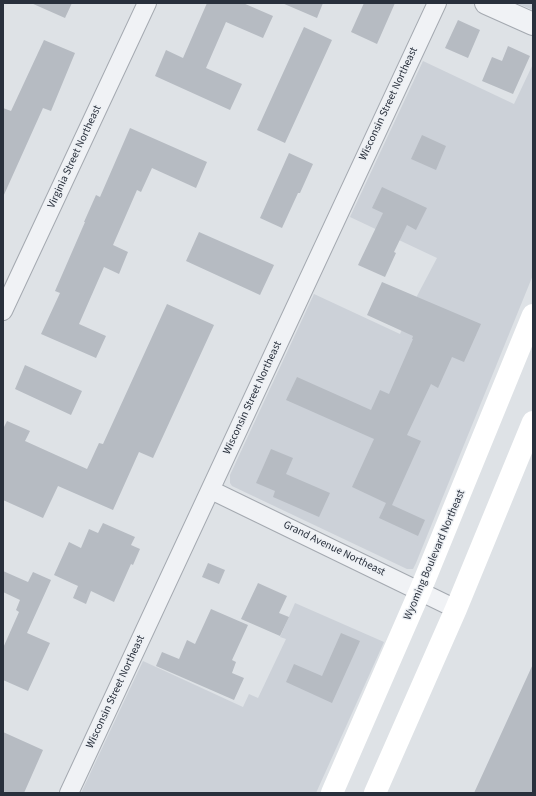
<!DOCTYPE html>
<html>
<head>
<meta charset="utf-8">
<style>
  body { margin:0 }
  #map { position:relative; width:536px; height:796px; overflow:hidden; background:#dee2e6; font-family:"Source Sans 3",sans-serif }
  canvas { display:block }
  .frame { position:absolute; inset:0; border:4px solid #29303c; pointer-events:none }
</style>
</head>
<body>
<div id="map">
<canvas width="536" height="796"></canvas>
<div class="frame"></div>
</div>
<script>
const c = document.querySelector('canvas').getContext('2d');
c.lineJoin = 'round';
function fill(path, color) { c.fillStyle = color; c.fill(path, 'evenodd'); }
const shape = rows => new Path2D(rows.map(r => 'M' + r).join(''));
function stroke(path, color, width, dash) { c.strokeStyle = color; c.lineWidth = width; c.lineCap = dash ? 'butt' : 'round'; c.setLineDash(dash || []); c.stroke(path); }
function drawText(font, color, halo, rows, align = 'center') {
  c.font = font + ' "Source Sans 3",sans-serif'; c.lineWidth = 3; c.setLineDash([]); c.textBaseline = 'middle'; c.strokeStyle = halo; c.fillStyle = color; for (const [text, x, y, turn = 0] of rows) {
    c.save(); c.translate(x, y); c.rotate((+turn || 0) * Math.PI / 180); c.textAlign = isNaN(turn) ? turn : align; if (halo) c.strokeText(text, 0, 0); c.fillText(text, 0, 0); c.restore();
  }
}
const built = shape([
  [516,3,533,3,533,10],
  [423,61,514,104,533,64,533,275,416,563,413,569,407,569,232,486,230,483,230,475,314,294,400,334,417,296,437,258,350,217],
  [295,603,384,642,316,793,81,793,143,661,243,707,249,694,258,698,286,639,280,637]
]);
const building = shape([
  [31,3,72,3,65,18],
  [207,3,243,3,273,16,263,38,226,22,206,68,242,84,230,110,155,76,166,50,183,58],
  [282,3,323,3,317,18],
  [364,3,395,3,377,44,351,32],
  [458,20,480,30,468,58,445,48],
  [304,27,332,40,285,143,257,130],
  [44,40,75,53,51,111,43,108,3,197,3,108,11,111],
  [508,46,530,56,513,94,482,81,492,57,502,61],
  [130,128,207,162,196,188,152,168,141,192,137,190,113,245,128,252,119,274,104,267,79,324,106,336,96,358,41,334,60,293,55,291,85,222,84,222,96,195,100,197],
  [422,135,446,146,436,170,411,159],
  [289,153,313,164,300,193,298,193,282,228,260,218],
  [382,187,427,208,416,230,407,225,394,252,396,253,385,277,358,265,383,213,372,208],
  [199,232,274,265,260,295,186,261],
  [382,282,481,324,464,362,452,357,438,388,431,384,407,435,421,441,392,505,425,520,418,536,379,518,386,503,352,487,374,439,286,400,297,377,371,410,380,390,389,394,413,339,412,339,413,336,367,315],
  [167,304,214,325,153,458,139,452,113,510,58,486,43,518,3,500,3,429,7,421,30,431,25,441,87,469,99,443,103,444],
  [25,365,82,391,71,415,15,389],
  [271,449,293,458,286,474,330,493,319,517,273,497,275,491,256,483],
  [103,523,135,537,131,545,140,549,133,565,131,564,114,602,91,591,86,604,73,598,78,586,54,575,69,542,81,548,89,529,98,533],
  [208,563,225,570,219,584,202,577],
  [3,571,28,582,33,572,51,580,27,633,50,643,28,691,3,680,3,648,19,612,16,610,20,600,3,592],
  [258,583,287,596,279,613,289,617,280,636,241,619],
  [211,609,248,625,232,660,236,662,232,673,244,678,234,700,156,666,162,652,179,659,187,640,195,644],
  [341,633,360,641,332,703,286,682,294,664,322,676],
  [533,664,533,793,474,793],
  [3,732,43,750,24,793,3,793]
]);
const minor = shape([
  [3,311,147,3],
  [211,490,456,609],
  [69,793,437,3]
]);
const tertiary = shape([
  [486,3,533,24]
]);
const secondary = shape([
  [332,793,420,591,533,315],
  [375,793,456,609,533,422]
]);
const streetNames = [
  ["Wisconsin Street Northeast",389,104,-65],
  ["Virginia Street Northeast",75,157,-65],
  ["Wisconsin Street Northeast",253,398,-65],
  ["Grand Avenue Northeast",334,549,26],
  ["Wyoming Boulevard Northeast",435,555,-67],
  ["Wisconsin Street Northeast",116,692,-65]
];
fill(built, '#ccd1d8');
fill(building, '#b6bbc2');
stroke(minor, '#a4a9b0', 20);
stroke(tertiary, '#a4a9b0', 24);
stroke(minor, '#f0f2f5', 18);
stroke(tertiary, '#f0f2f5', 22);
stroke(secondary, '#fff', 22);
drawText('11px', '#29303c', '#edf0f4', streetNames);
</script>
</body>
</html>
